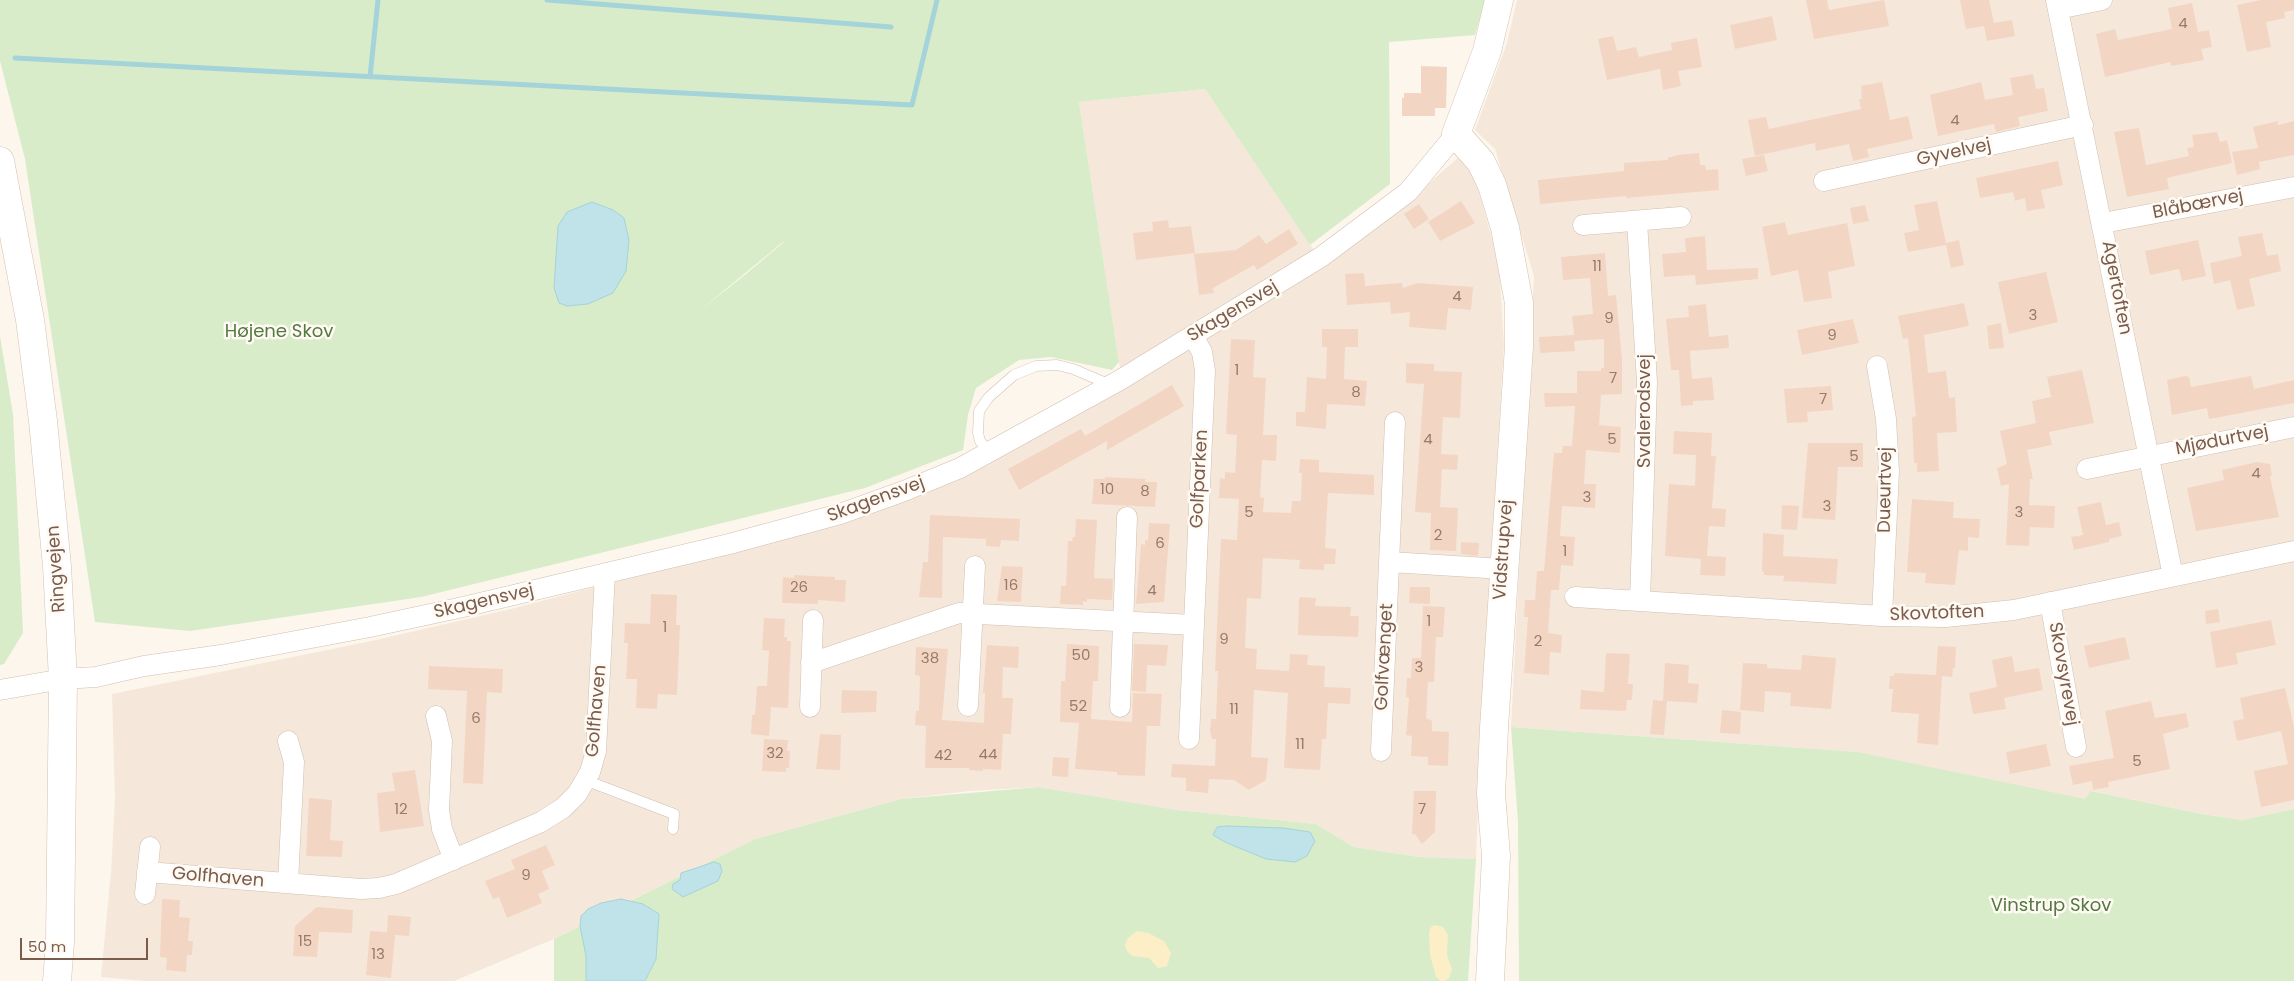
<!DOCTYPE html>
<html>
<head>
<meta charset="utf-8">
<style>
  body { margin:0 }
  #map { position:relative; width:2294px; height:981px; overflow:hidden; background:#fdf6ec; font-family:Poppins,sans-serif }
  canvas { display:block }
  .scale { position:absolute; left:20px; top:938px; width:128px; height:22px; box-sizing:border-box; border:2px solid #7a5c4d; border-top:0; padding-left:6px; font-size:15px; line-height:18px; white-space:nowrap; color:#7a5c4d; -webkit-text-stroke:4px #fffaf3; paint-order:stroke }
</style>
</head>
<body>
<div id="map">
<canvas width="2294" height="981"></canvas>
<div class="scale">50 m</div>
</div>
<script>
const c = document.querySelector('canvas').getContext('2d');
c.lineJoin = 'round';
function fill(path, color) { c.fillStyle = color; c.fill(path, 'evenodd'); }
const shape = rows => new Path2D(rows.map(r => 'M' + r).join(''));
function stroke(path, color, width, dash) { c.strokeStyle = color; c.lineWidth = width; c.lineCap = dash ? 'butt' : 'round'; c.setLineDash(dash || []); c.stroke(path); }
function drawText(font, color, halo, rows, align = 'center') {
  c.font = font + ' Poppins,sans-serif'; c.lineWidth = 5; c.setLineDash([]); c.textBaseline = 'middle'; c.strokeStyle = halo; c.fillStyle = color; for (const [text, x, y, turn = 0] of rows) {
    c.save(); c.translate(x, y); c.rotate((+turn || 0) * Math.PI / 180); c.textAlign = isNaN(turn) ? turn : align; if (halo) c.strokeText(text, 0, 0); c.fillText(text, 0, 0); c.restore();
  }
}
const residential = shape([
  [1517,0,2294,0,2294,809,2242,820,2202,814,2092,791,2085,800,1858,752,1511,727,1534,276,1495,149,1475,130,1507,43],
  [1205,89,1324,265,1387,220,1459,157,1475,178,1499,264,1504,345,1481,723,1476,859,1419,857,1354,847,1316,824,1177,810,1038,787,970,791,901,799,755,839,554,939,454,981,145,981,101,977,111,872,115,800,112,694,376,640,511,609,843,522,1123,388,1079,102]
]);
const green = shape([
  [0,0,1485,0,1475,35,1389,42,1390,184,1310,245,1205,89,1079,102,1119,362,1112,370,1051,357,1019,360,976,388,968,415,963,450,865,488,421,597,190,631,95,622,25,159,0,61],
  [784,242,746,274,699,311,783,242],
  [0,336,13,414,23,633,4,664,0,665],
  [1511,727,1858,752,2085,799,2091,791,2202,814,2242,820,2294,809,2294,981,1519,981,1518,822],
  [1038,787,1177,810,1316,824,1354,847,1419,857,1476,859,1468,981,554,981,554,939,755,839,901,799]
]);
const sand = shape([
  [1434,925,1443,927,1448,935,1447,955,1452,969,1449,978,1445,981,1441,981,1436,977,1430,955,1429,935,1430,928],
  [1137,931,1148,933,1164,941,1171,953,1167,966,1158,968,1149,958,1132,956,1127,951,1125,945,1128,938]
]);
const water = shape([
  [592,202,613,210,624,218,629,240,626,271,613,293,588,304,567,306,559,303,554,288,558,226,567,212,592,202],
  [1227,826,1283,828,1310,832,1315,841,1307,856,1295,862,1266,859,1227,843,1213,835,1217,827,1227,826],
  [714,862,720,864,722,871,718,881,683,897,672,889,673,884,680,880,681,873,714,862],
  [621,899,643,904,659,914,656,959,645,981,586,981,586,956,580,926,581,916,588,909,601,903,621,899]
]);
const stream = shape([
  [547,0,891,27],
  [15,58,912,105,937,0],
  [370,77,378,0]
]);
const building = shape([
  [1806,0,1827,0,1829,10,1884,0,1889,26,1814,39],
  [1960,0,1989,0,1994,23,2012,20,2015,36,1987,41,1984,26,1966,29],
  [2261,0,2294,0,2294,10,2284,12,2285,18,2266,22,2271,47,2247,52,2237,5],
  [2192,3,2198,32,2209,30,2212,47,2201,49,2204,60,2171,66,2171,62,2105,77,2096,34,2115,29,2118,40,2172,29,2168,8],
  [1772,16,1777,40,1735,49,1730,25],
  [1613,36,1617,51,1636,47,1639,57,1672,50,1671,43,1697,38,1702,67,1678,71,1681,86,1663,90,1660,69,1607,80,1598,39],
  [1421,66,1447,67,1446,108,1435,108,1435,116,1402,116,1402,98,1404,98,1404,93,1421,93],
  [2033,74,2036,89,2044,88,2048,111,2018,117,2020,126,1996,132,1994,124,1938,136,1930,95,1981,82,1985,100,2013,95,2010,78],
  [1882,82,1890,120,1908,116,1913,139,1867,149,1869,157,1853,161,1849,144,1816,151,1815,143,1755,156,1748,120,1766,117,1769,129,1861,109,1859,99,1862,99,1861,86],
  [2278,121,2278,125,2294,121,2294,155,2259,162,2260,169,2237,175,2232,152,2258,148,2253,127],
  [2139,128,2146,165,2189,156,2187,148,2194,147,2192,135,2217,132,2220,142,2227,140,2232,163,2167,178,2169,189,2127,197,2114,132],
  [1699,153,1700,165,1705,165,1706,170,1718,169,1719,190,1626,198,1626,196,1540,204,1538,180,1624,171,1624,163,1668,160,1667,158,1678,155],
  [1764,155,1768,171,1746,176,1742,159],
  [2058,161,2063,185,2041,190,2045,208,2027,211,2025,198,2015,201,2013,192,1980,198,1976,178],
  [1461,201,1475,223,1440,241,1428,222],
  [1937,201,1946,243,1959,240,1964,265,1951,268,1946,245,1908,252,1904,233,1919,230,1914,205],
  [1419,204,1429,219,1414,229,1404,214],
  [1865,205,1869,221,1853,224,1850,208],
  [1168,220,1169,228,1191,226,1195,253,1136,260,1133,233,1153,231,1152,222],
  [1785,222,1788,235,1847,223,1855,266,1828,272,1832,298,1804,302,1798,270,1771,276,1762,227],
  [1289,229,1298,244,1257,270,1254,265,1213,288,1214,293,1199,295,1194,254,1236,250,1259,235,1266,244],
  [2262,233,2267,256,2278,254,2281,271,2249,279,2255,306,2237,310,2230,280,2214,284,2210,263,2242,256,2238,237],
  [1705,236,1707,270,1758,268,1758,279,1696,285,1695,275,1664,277,1662,254,1686,252,1685,238],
  [2198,240,2206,276,2182,281,2179,269,2150,275,2145,251],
  [1605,253,1608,296,1616,295,1622,359,1622,394,1601,395,1599,425,1621,427,1620,453,1586,450,1584,484,1596,484,1595,508,1562,506,1560,536,1575,537,1573,566,1561,565,1559,590,1551,590,1548,633,1562,635,1561,653,1550,652,1549,675,1524,673,1528,617,1524,617,1525,600,1535,600,1537,571,1544,571,1554,453,1562,453,1563,446,1572,446,1575,406,1545,407,1544,393,1577,393,1577,371,1601,371,1601,368,1604,368,1604,339,1574,341,1575,351,1540,353,1539,337,1574,335,1572,316,1593,314,1590,278,1563,280,1561,257],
  [2046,272,2058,322,2009,334,1998,282],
  [1364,273,1365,286,1402,283,1403,288,1417,283,1473,287,1471,310,1448,308,1446,330,1409,327,1410,312,1391,314,1390,302,1347,305,1345,274],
  [1964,303,1969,326,1924,335,1928,373,1946,371,1949,398,1955,397,1957,432,1937,433,1939,471,1917,472,1917,463,1914,463,1912,417,1916,416,1908,338,1903,339,1898,316],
  [1706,304,1709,337,1728,335,1729,348,1690,351,1692,379,1712,377,1714,400,1693,401,1693,405,1681,406,1679,370,1671,370,1666,319,1689,317,1688,306],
  [1853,319,1859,343,1802,355,1797,330],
  [2001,323,2004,348,1989,349,1987,326],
  [1322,329,1358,329,1358,347,1345,347,1344,379,1367,381,1365,406,1327,404,1326,429,1296,426,1296,412,1305,412,1307,377,1326,379,1327,347,1322,347],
  [1231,339,1255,340,1253,377,1266,378,1263,435,1277,435,1276,461,1262,460,1260,497,1264,498,1263,512,1291,513,1292,501,1301,501,1302,473,1299,473,1300,459,1319,460,1319,472,1374,475,1374,495,1328,493,1325,548,1336,549,1335,564,1324,564,1324,570,1299,569,1300,560,1263,558,1261,599,1247,598,1245,648,1257,649,1256,669,1289,671,1290,654,1308,655,1307,665,1325,666,1324,687,1351,688,1350,704,1328,703,1326,739,1322,739,1320,770,1284,768,1288,693,1254,690,1251,757,1268,758,1266,780,1249,790,1234,780,1209,779,1208,793,1186,791,1186,778,1171,777,1172,764,1215,766,1216,739,1212,739,1210,731,1211,719,1216,719,1218,671,1215,671,1221,539,1237,540,1239,499,1219,498,1220,478,1225,479,1225,472,1235,473,1237,435,1226,434],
  [1406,363,1434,364,1434,371,1462,372,1460,418,1443,417,1441,454,1458,455,1457,470,1442,469,1440,507,1458,508,1456,551,1430,550,1431,513,1415,512,1424,384,1406,383],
  [2082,370,2094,423,2049,432,2052,445,2027,450,2033,479,2030,479,2029,505,2055,506,2054,528,2030,527,2029,546,2006,545,2009,484,2001,486,1997,468,2007,464,2000,431,2036,423,2032,401,2051,397,2047,377],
  [2185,376,2189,377,2191,387,2251,376,2254,389,2294,380,2294,403,2209,419,2207,408,2172,415,2167,380],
  [1172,385,1184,406,1107,450,1107,441,1019,490,1008,469,1081,429,1085,436],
  [1831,386,1833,410,1807,412,1808,422,1787,423,1784,389],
  [1674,431,1712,433,1711,456,1716,456,1712,508,1726,509,1725,527,1709,526,1707,556,1726,557,1725,576,1700,575,1701,559,1665,556,1669,484,1695,486,1696,455,1673,454],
  [1808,443,1863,443,1863,467,1838,467,1835,520,1802,518],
  [2257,462,2270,464,2272,475,2270,477,2279,517,2196,531,2187,488,2224,480,2222,470],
  [1105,477,1146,479,1145,482,1157,482,1155,507,1092,504,1094,479,1105,479],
  [1912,499,1954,502,1953,518,1980,519,1979,538,1968,537,1968,551,1959,550,1955,585,1925,583,1926,573,1907,572],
  [2101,502,2106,525,2119,522,2122,536,2109,539,2109,542,2074,550,2071,537,2083,535,2077,507],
  [1782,505,1799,506,1797,530,1781,529],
  [930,515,1020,519,1019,541,1001,540,1000,547,986,546,986,539,943,537,942,598,919,597,923,562,928,562],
  [1076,519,1097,520,1094,578,1113,579,1112,600,1087,599,1087,602,1083,601,1083,605,1060,604,1061,586,1066,586,1068,541,1072,541,1073,537,1075,537],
  [1149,523,1170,524,1164,602,1136,604,1141,544,1145,545,1145,540,1148,540],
  [1763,533,1784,535,1783,556,1838,559,1836,584,1783,581,1784,576,1764,575,1764,572,1762,571],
  [1461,542,1479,543,1478,556,1461,554],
  [1002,566,1023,567,1021,602,997,601],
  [794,575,835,577,835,580,846,580,845,602,818,600,818,604,782,603,783,577,794,578],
  [1410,587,1430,587,1430,604,1409,603],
  [651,594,677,595,676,625,680,625,677,695,658,694,657,709,636,708,637,679,626,679,628,643,624,643,625,623,650,624],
  [1301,597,1316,598,1315,606,1351,607,1350,616,1359,616,1358,637,1298,635,1299,599],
  [1423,606,1445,607,1443,637,1436,637,1434,682,1428,682,1426,718,1432,721,1432,731,1449,732,1448,766,1428,765,1428,757,1411,756,1412,736,1406,735,1409,698,1406,697,1407,678,1411,678,1412,658,1421,658],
  [2218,609,2220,622,2206,624,2205,611],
  [764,618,785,619,784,637,787,637,787,641,791,641,788,708,771,707,769,736,751,734,752,715,755,715,757,686,767,686,769,651,762,650],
  [2271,620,2276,645,2236,653,2238,664,2216,668,2210,632],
  [2125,637,2130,659,2089,668,2084,646],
  [1067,644,1099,646,1098,681,1093,681,1091,719,1132,722,1133,693,1162,694,1160,726,1147,726,1145,776,1117,775,1117,772,1075,769,1079,723,1060,722,1061,681,1065,681],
  [1134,644,1168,645,1166,666,1147,665,1146,692,1132,691],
  [987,645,1019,647,1018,668,1003,667,1002,698,1013,698,1011,734,1003,734,1001,770,983,769,983,771,969,770,969,768,925,768,926,726,915,725,916,711,919,711,920,676,915,675,916,647,948,649,942,720,984,723,985,693,983,693],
  [1938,646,1956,647,1955,668,1953,668,1952,677,1942,676,1938,745,1917,743,1919,714,1891,712,1893,689,1889,689,1890,676,1894,676,1894,673,1936,675],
  [1606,653,1630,654,1628,684,1633,684,1632,700,1627,700,1626,711,1580,709,1581,690,1604,692],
  [1802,655,1836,658,1831,709,1790,706,1791,693,1765,691,1764,712,1740,710,1743,663,1767,664,1767,668,1801,670],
  [2012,656,2015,672,2039,668,2043,690,2004,698,2006,709,1973,714,1969,693,1997,687,1992,660],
  [1665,663,1689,665,1688,683,1699,684,1697,703,1667,701,1664,735,1650,734,1653,700,1663,701],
  [429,666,503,669,502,693,487,692,483,784,463,783,467,691,428,689],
  [2285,688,2294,727,2294,800,2261,807,2254,771,2288,764,2281,731,2237,741,2233,721,2244,719,2240,698],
  [842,690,877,691,876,712,841,713],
  [2151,701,2155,718,2186,713,2189,727,2163,734,2170,769,2108,782,2109,787,2093,790,2092,781,2073,785,2069,766,2114,758,2105,711],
  [1722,710,1741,712,1740,734,1720,733],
  [820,734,841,735,840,770,816,769],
  [764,739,788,740,787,751,790,751,789,768,786,768,786,772,762,771],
  [2046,744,2051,766,2010,774,2006,752],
  [1053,757,1069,758,1068,777,1052,776],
  [415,770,424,826,380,832,377,793,395,791,392,773],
  [1414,791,1436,791,1435,832,1422,844,1415,834,1412,834],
  [309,798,332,800,330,840,343,841,342,857,306,856],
  [546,845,555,865,542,871,549,889,538,894,542,903,507,918,499,897,493,899,485,881,515,869,511,860],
  [162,899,180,900,179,917,190,918,188,941,193,941,192,955,187,955,186,972,166,970,167,958,160,957],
  [317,907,353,910,352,933,319,932,317,957,293,956,295,926],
  [388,915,411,917,409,936,395,935,391,978,366,975,370,931,387,932]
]);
const lane = shape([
  [989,452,980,441,978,433,979,411,989,397,1014,375,1036,366,1057,365,1073,369,1111,385],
  [585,780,674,814,673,829]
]);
const street = shape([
  [2056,0,2173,576],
  [2058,9,2102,0],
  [1824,181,2083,125],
  [1637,221,1647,382,1640,601],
  [2103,223,2294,187],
  [1583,225,1681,217],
  [1877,366,1886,419,1889,471,1882,616],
  [2087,469,2294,427],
  [1390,562,1503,569],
  [1575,597,1882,616,1946,617,2014,610,2294,551],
  [2050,602,2076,747],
  [811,663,959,613,1194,625],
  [0,690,63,679,96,677,144,666,221,655,370,627,463,607,729,544,840,514,904,491,960,468,1120,380,1321,257,1408,192,1456,134],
  [968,706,975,566],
  [810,707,813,620],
  [1120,707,1127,517],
  [436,716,442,741,439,810,442,829,454,860],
  [1189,739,1205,371,1202,352,1193,336],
  [288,741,294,762,288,883],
  [1381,751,1395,422],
  [147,872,361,889,379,888,396,884,541,822,563,808,577,794,590,772,596,751,605,573],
  [145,894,150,847]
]);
const secondary = shape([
  [0,161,30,320,43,421,57,566,63,679,60,942,57,981],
  [1490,981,1496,856,1491,794,1494,728,1519,346,1519,303,1505,228,1492,185,1481,162,1456,134,1487,51,1499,0]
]);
const numberNames = [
  ["4",2183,24],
  ["4",1955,121],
  ["11",1597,267],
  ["4",1457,297],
  ["3",2033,316],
  ["9",1609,319],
  ["9",1832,336],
  ["1",1237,371],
  ["7",1613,379],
  ["8",1356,393],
  ["7",1823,400],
  ["4",1428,440],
  ["5",1612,440],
  ["5",1854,457],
  ["4",2256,474],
  ["10",1107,490],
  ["8",1145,492],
  ["3",1587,498],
  ["3",1827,507],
  ["5",1249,513],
  ["3",2019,513],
  ["2",1438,536],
  ["6",1160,544],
  ["1",1565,552],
  ["16",1011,586],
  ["26",799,588],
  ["4",1152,591],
  ["1",1429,622],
  ["1",665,628],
  ["9",1224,640],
  ["2",1538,642],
  ["50",1081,656],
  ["38",930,659],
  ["3",1419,668],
  ["52",1078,707],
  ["11",1234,710],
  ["6",476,719],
  ["11",1300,745],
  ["32",775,754],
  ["44",988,755],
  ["42",943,756],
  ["5",2137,762],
  ["12",401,810],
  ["7",1422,810],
  ["9",526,876],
  ["15",305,942],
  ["13",378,955]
];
const streetNames = [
  ["Gyvelvej",1954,153,-12],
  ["Blåbærvej",2198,205,-11],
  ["Agertoften",2116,288,79],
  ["Skagensvej",1233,312,-31],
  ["Svalerodsvej",1645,411,-90],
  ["Mjødurtvej",2222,441,-11],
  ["Golfparken",1200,479,-87],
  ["Dueurtvej",1886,490,-89],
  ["Skagensvej",876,500,-20],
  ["Vidstrupvej",1504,550,-86],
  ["Ringvejen",57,569,-94],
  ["Skagensvej",484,602,-13],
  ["Skovtoften",1937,614,-2],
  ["Golfvænget",1385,657,-87],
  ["Skovsyrevej",2063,674,80],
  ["Golfhaven",597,711,-85],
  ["Golfhaven",218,878,5]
];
const parkNames = [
  ["Højene Skov",279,332],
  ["Vinstrup Skov",2051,906]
];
fill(residential, '#f5e8da');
fill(green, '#d8ecc9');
fill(sand, '#fcefc7');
fill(water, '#bfe3e8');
stroke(water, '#a5d3da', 1);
stroke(stream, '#a5d3da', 5);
fill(building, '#f3d5c3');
stroke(lane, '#d1beb0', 11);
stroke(street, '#d1beb0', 21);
stroke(secondary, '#d6c0b0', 29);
stroke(lane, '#fff', 10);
stroke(street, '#fff', 20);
stroke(secondary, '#fff', 28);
drawText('15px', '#987a6a', null, numberNames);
drawText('18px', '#7a5c4d', '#fffaf3', streetNames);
drawText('18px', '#537a41', '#fffaf3', parkNames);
</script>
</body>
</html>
